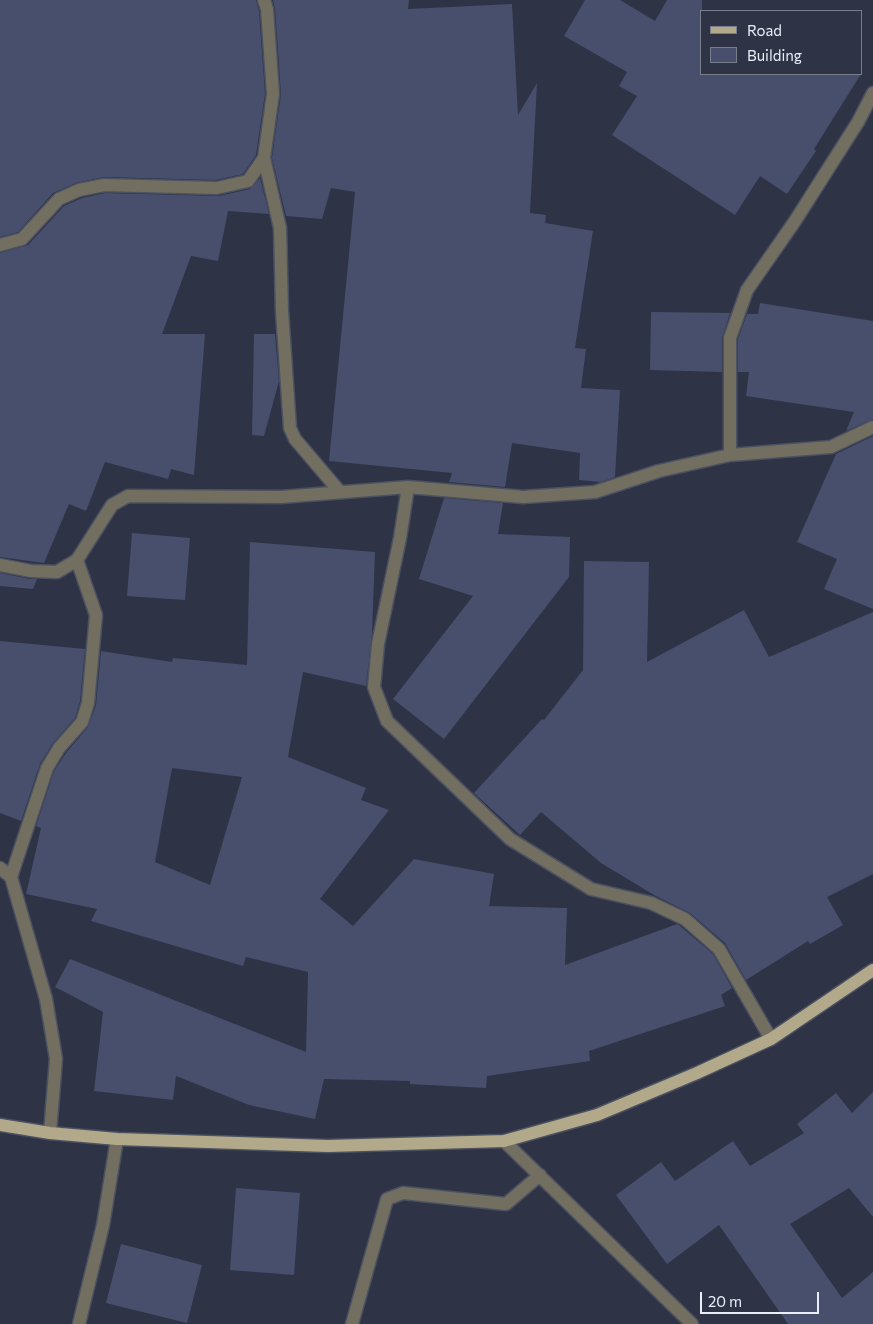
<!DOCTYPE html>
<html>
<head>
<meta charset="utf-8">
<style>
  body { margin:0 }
  #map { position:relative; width:873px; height:1324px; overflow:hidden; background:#2e3345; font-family:Commissioner,sans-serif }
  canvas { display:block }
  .legend { position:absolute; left:700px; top:10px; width:162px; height:65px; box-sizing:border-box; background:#2e3345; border:1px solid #797e8d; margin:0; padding:6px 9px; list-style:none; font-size:15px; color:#eaeef9 }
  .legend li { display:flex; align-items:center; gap:10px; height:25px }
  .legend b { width:25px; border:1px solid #797e8d }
  .scale { position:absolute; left:700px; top:1292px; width:119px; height:22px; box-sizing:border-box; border:2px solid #eaeef9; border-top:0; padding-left:6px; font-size:15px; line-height:18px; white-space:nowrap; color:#eaeef9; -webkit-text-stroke:4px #2e3345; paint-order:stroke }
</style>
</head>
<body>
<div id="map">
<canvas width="873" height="1324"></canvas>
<ul class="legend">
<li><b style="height:6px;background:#b2a98a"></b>Road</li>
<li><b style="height:14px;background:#474f6d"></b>Building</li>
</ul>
<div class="scale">20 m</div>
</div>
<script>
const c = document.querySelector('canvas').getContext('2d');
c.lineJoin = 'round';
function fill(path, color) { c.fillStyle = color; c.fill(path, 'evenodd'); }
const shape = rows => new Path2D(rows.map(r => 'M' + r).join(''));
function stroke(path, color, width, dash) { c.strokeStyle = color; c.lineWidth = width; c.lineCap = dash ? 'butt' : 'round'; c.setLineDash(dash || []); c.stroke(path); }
const building = shape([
  [0,0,256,0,259,11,265,94,256,155,243,174,216,180,104,177,76,183,53,193,18,232,0,237],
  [273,0,409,0,408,9,512,4,518,115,537,83,530,213,546,215,545,223,593,231,575,348,586,349,581,388,620,390,615,477,601,482,579,480,580,453,512,443,505,487,449,482,452,473,329,461,355,192,331,188,322,219,286,216,272,158,281,94,275,8],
  [585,0,620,0,655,21,667,0,702,0,702,74,861,74,814,149,816,151,787,194,760,176,735,215,612,135,637,96,619,86,627,72,564,36],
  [260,178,269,214,228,211,218,261,191,256,162,334,205,334,194,475,171,469,168,479,105,462,86,511,69,504,44,563,0,557,0,253,28,245,64,206,82,198,105,193,219,196,250,189],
  [760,303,873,321,873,419,846,431,854,412,746,396,749,372,738,372,738,339,747,314,758,314],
  [651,312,730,313,722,338,722,372,650,370],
  [254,334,275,334,279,381,264,436,252,435],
  [873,436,873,609,824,589,837,559,797,542,836,454],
  [444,498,503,503,498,534,570,537,569,577,444,739,393,699,473,596,419,579],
  [132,533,190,538,185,600,127,596],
  [250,542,375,552,372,634,366,686,303,672,288,757,366,788,361,800,389,810,320,899,353,926,414,859,494,874,489,906,567,908,565,965,677,924,680,926,713,954,732,988,721,995,725,1006,589,1051,590,1061,487,1076,486,1088,410,1084,410,1081,324,1079,315,1119,249,1105,176,1076,173,1100,94,1091,103,1012,55,987,70,959,306,1052,308,972,246,957,243,966,91,921,97,909,26,894,41,828,36,826,54,771,66,753,88,727,96,705,101,651,172,662,173,658,247,665],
  [172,768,242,777,210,885,155,862],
  [584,561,649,562,647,662,744,610,769,657,873,612,873,874,827,897,843,925,810,944,808,941,746,980,725,943,690,913,654,895,601,863,541,812,520,835,474,793,542,719,544,720,583,670],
  [0,573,30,579,37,579,33,589,0,586],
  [0,641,85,649,80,701,75,718,53,743,40,764,21,821,0,813],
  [873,1092,873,1217,849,1188,790,1224,842,1298,873,1272,873,1324,788,1324,719,1225,667,1264,616,1195,661,1162,675,1181,733,1141,750,1166,804,1133,797,1124,836,1093,852,1113],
  [236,1188,300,1193,294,1275,230,1270],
  [121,1244,202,1265,187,1323,106,1303]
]);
const minor = shape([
  [264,158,280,228,282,311,290,428,295,439,340,492],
  [0,245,22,239,59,199,79,190,104,185,217,188,248,181,264,158,273,94,267,9,264,0],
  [730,455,730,338,747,290,795,221,858,122,873,93],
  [408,487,400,538,378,644,374,687,387,721,510,839,591,889,651,903,685,919,719,949,771,1039],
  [0,565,31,571,57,572,77,560,112,505,128,496,281,497,408,487,523,497,595,492,659,471,730,455,831,447,873,427],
  [0,868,11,877,46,999,56,1059,50,1133],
  [11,877,47,768,59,748,82,722,88,703,96,615,77,560],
  [504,1141,692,1324],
  [79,1324,103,1225,117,1139],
  [352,1324,387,1199,403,1193,506,1204,540,1175]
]);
const major = shape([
  [0,1125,50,1133,117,1139,328,1146,504,1141,597,1115,697,1073,771,1039,873,970]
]);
fill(building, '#474f6d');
stroke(minor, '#4c5162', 15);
stroke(major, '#4c5162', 15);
stroke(minor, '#736f60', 12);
stroke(major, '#b2a98a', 12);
</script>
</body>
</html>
